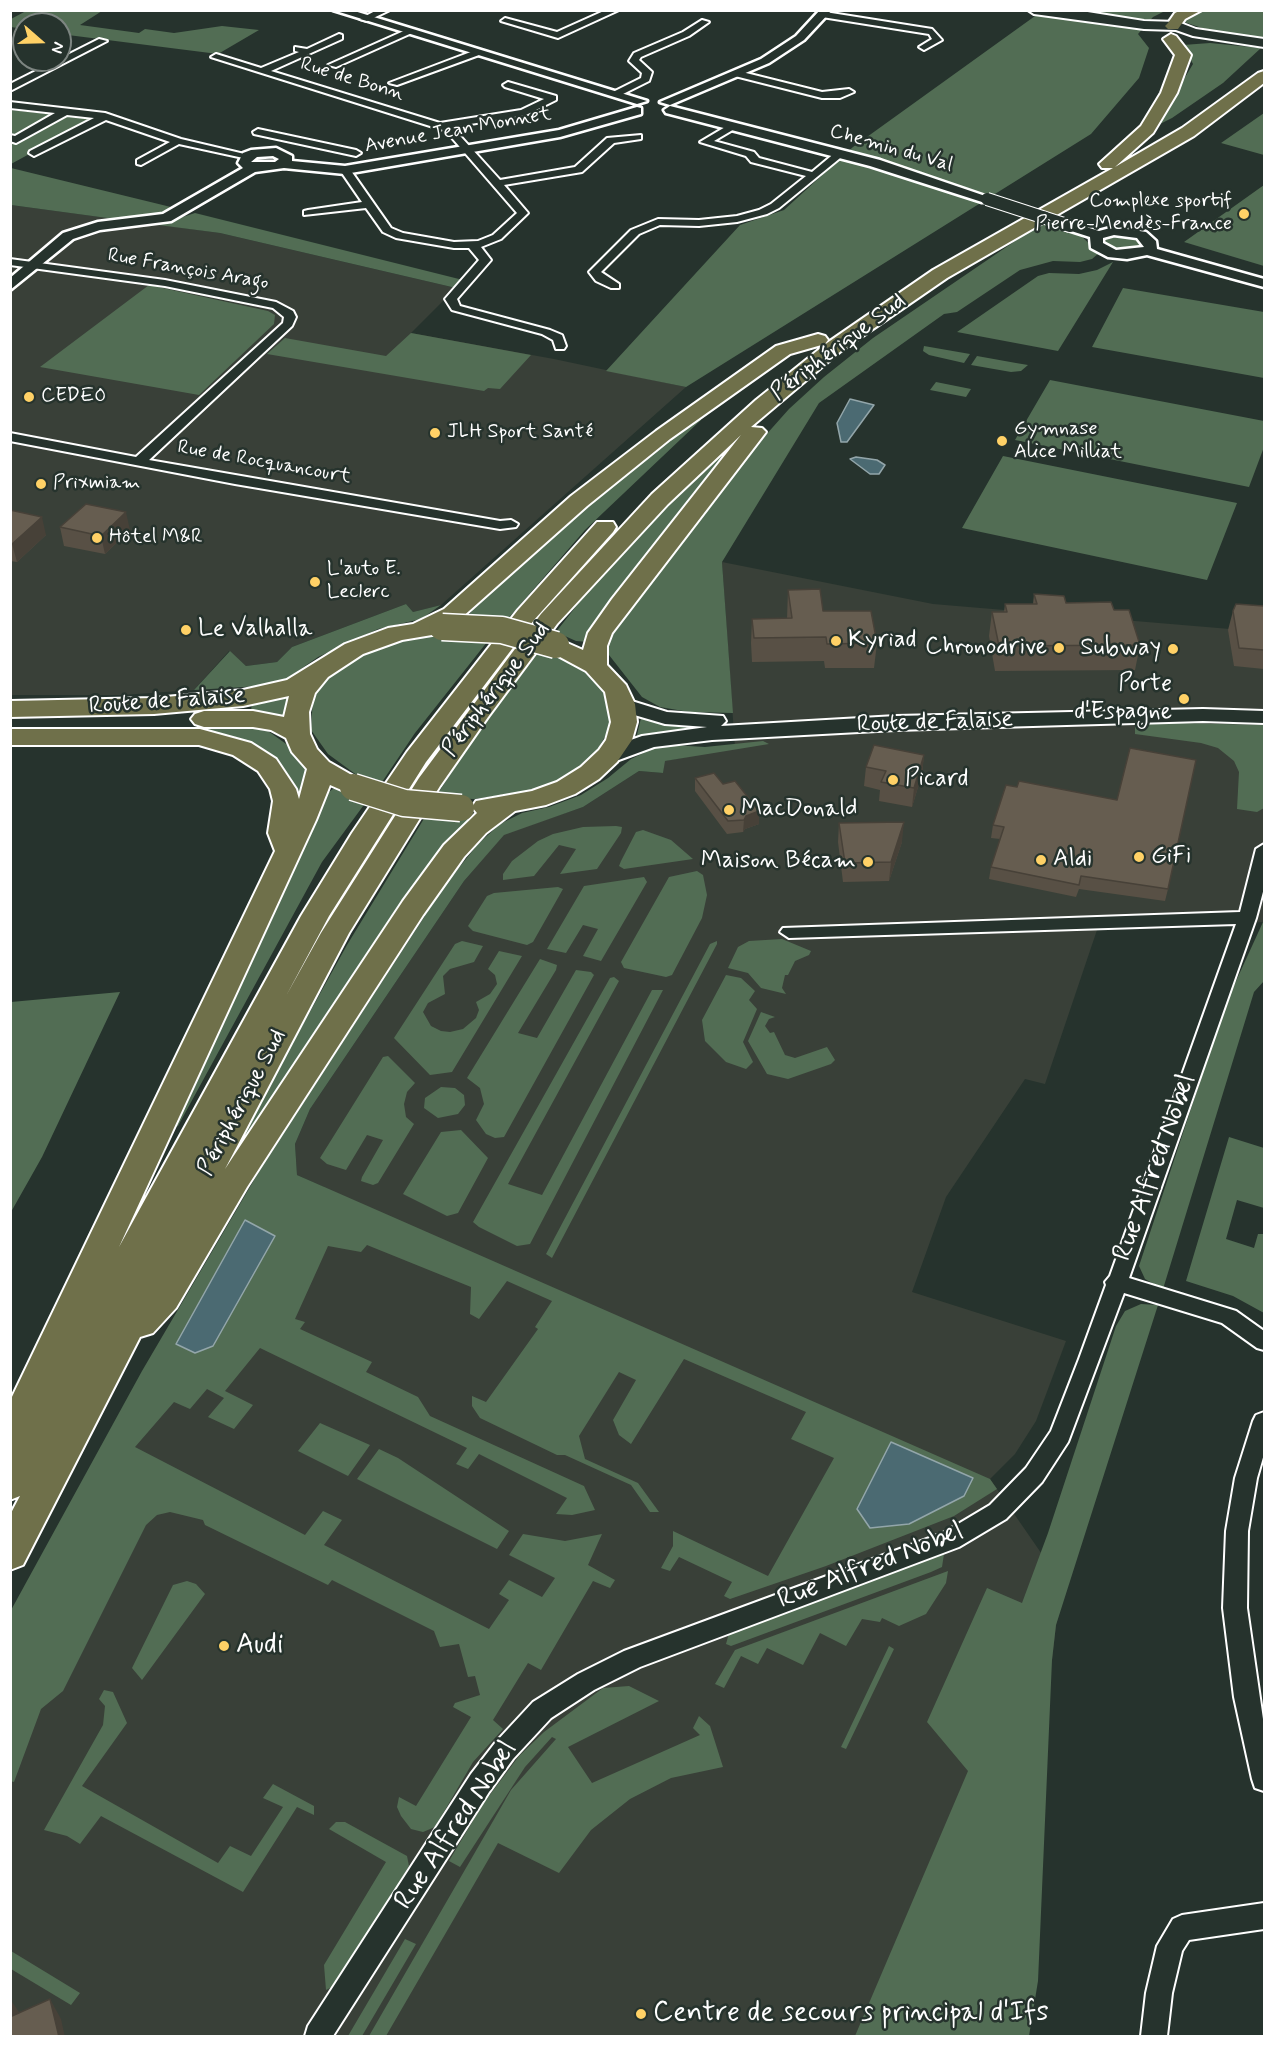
<!DOCTYPE html>
<html>
<head>
<meta charset="utf-8">
<style>
  body { margin:0 }
  #map { position:relative; width:1275px; height:2047px; overflow:hidden; background:#26332d; font-family:Mynerve,sans-serif }
  canvas { display:block }
  .frame { position:absolute; inset:0; border:12px solid #fff; pointer-events:none }
  .north { position:absolute; left:12px; top:12px; width:60px; height:60px; box-sizing:border-box; background:#26332d; border:2px solid #7d8581; border-radius:50%; rotate:110deg; font-size:16px; font-weight:700; line-height:24px; text-align:center; color:#fff }
  .north::after { content:''; display:block; margin:auto; width:21px; height:27px; background:#ffd166; clip-path:polygon(50% 0,100% 100%,50% 72%,0 100%) }
</style>
</head>
<body>
<div id="map">
<canvas width="1275" height="2047"></canvas>
<div class="frame"></div>
<div class="north">N</div>
</div>
<script>
const c = document.querySelector('canvas').getContext('2d');
c.lineJoin = 'round';
function fill(path, color) { c.fillStyle = color; c.fill(path, 'evenodd'); }
const shape = rows => new Path2D(rows.map(r => 'M' + r).join(''));
function stroke(path, color, width, dash) { c.strokeStyle = color; c.lineWidth = width; c.lineCap = dash ? 'butt' : 'round'; c.setLineDash(dash || []); c.stroke(path); }
function drawText(font, color, halo, rows, align = 'center') {
  c.font = font + ' Mynerve,sans-serif'; c.lineWidth = 5; c.setLineDash([]); c.textBaseline = 'middle'; c.strokeStyle = halo; c.fillStyle = color; for (const [text, x, y, turn = 0] of rows) {
    c.save(); c.translate(x, y); c.rotate((+turn || 0) * Math.PI / 180); c.textAlign = isNaN(turn) ? turn : align; if (halo) c.strokeText(text, 0, 0); c.fillText(text, 0, 0); c.restore();
  }
}
const built = shape([
  [11,205,220,233,456,288,411,333,554,359,686,387,441,605,413,612,406,604,292,647,277,662,246,666,229,651,194,690,122,695,11,695],
  [722,562,933,604,1230,629,1264,613,1264,922,1097,930,1045,1084,1025,1079,946,1197,912,1292,1066,1341,1036,1421,1015,1454,990,1479,1066,1589,1056,1625,1052,1660,873,2036,11,2036,11,1646,110,1462,324,1187,297,1175,295,1144,310,1109,464,881,504,834,583,807,639,771,663,773,664,761,735,748]
]);
const green = shape([
  [98,10,102,11,80,25,139,33,145,29,174,33,222,26,259,30,218,54,60,34,60,24,24,24,24,29,11,27,11,19,26,11],
  [1042,11,1165,11,1153,17,1138,34,1149,48,1139,78,1091,134,686,387,606,371,740,225,784,210,853,147],
  [1205,11,1264,11,1264,39,1214,32,1181,21,1186,16],
  [1210,43,1261,48,1223,83,1172,118,1156,126,1193,64,1183,45],
  [11,110,79,117,92,120,11,164],
  [1264,113,1264,157,1264,155,1221,143],
  [11,168,175,208,156,216,122,220,11,205],
  [1264,185,1264,266,1184,242],
  [195,213,463,280,456,288,220,233,158,225],
  [1043,222,1077,232,1099,253,1092,259,1080,262,1053,261,1020,270,957,312,944,314,819,403,722,562,733,713,689,712,660,707,642,697,609,655,607,646,612,629,732,473,789,409,824,377,873,338],
  [1120,236,1137,239,1141,247,1117,250,1105,244,1106,239],
  [1113,262,1058,351,957,332,1038,276,1049,273,1079,274,1097,270],
  [149,285,268,311,275,315,274,324,199,395,40,367],
  [1123,288,1264,312,1264,378,1092,347],
  [411,333,531,355,500,389,488,388,484,391,267,354,285,338,386,356],
  [924,346,970,354,964,363,929,355,923,351],
  [977,356,1016,363,1028,365,1021,371,1011,372,971,365],
  [1050,380,1264,421,1264,447,1249,487,1015,440],
  [936,382,971,389,966,397,930,390],
  [699,418,701,420,585,530,506,621,468,617,476,604,547,538,644,457],
  [744,433,589,642,576,641,556,632,595,582,655,517],
  [1003,456,1237,503,1207,580,962,528],
  [406,604,413,612,441,605,421,619,378,629,318,657,285,680,260,686,194,690,230,651,246,666,277,662,292,647],
  [431,634,491,637,415,733,380,785,358,776,328,754,311,730,313,697,322,682,358,655,407,638],
  [541,649,564,657,591,674,604,691,609,704,610,718,608,731,592,760,559,782,533,790,475,799,435,798,475,736],
  [288,696,283,716,251,711,252,703],
  [641,718,665,725,718,727,636,739],
  [1135,722,1264,725,1264,808,1257,812,1237,809,1239,772,1234,761,1218,748,1201,743,1135,734],
  [229,725,268,731,296,751,306,765,311,777,299,804,287,773,263,750,224,734,193,730,194,727],
  [763,741,769,744,665,761,663,773,639,771,583,807,504,835,464,881,310,1109,295,1144,297,1175,990,1479,997,1489,954,1516,826,1566,730,1599,724,1596,732,1582,679,1557,670,1571,661,1568,673,1546,673,1531,768,1576,834,1458,791,1439,806,1412,684,1359,631,1444,619,1435,613,1420,636,1380,619,1372,579,1436,585,1459,638,1483,659,1512,650,1512,631,1485,565,1455,557,1455,480,1418,472,1406,472,1396,486,1402,538,1329,535,1327,552,1301,507,1281,479,1319,470,1314,471,1287,367,1245,361,1252,328,1246,295,1319,305,1322,300,1329,372,1362,366,1372,418,1397,430,1416,584,1486,595,1510,572,1515,556,1514,567,1498,479,1454,468,1469,456,1464,467,1448,260,1348,225,1391,253,1405,234,1429,208,1417,224,1398,207,1389,190,1409,174,1402,135,1447,305,1535,323,1511,342,1520,324,1545,489,1629,509,1600,499,1594,509,1580,542,1597,555,1578,509,1555,523,1534,565,1541,602,1534,588,1565,615,1580,610,1588,593,1581,541,1670,528,1663,493,1720,503,1729,473,1762,435,1827,423,1832,411,1829,401,1816,397,1807,399,1797,416,1806,471,1717,453,1707,455,1703,480,1695,475,1676,468,1677,459,1644,440,1647,434,1631,332,1580,328,1585,205,1525,203,1520,170,1512,157,1515,146,1525,63,1691,41,1709,14,1782,10,1781,10,1612,142,1371,264,1163,445,885,478,844,500,824,522,813,549,807,581,795,608,778,631,759,654,748,672,745,705,747],
  [333,789,340,789,366,802,322,862,178,1126,169,1130,326,794],
  [425,817,467,817,469,821,454,834,417,881,241,1148,236,1145,347,945],
  [616,826,622,827,621,833,597,869,560,874,576,849,559,845,534,876,503,880,503,874,512,861,538,841,553,834,583,827],
  [643,830,671,840,693,859,624,869,619,866,621,861,636,832],
  [697,871,703,875,707,895,702,918,672,975,666,977,624,968,621,962,669,877],
  [644,877,647,882,601,961,583,956,598,929,583,925,566,953,547,949,584,886],
  [558,887,563,889,533,942,527,945,473,931,468,926,487,896,494,893],
  [1263,922,1264,981,1254,992,1163,1289,1145,1279,1139,1266,1226,1003],
  [782,939,811,951,809,955,795,961,788,975,785,975,782,988,786,994,761,988,748,973,728,968,738,947,749,941],
  [462,941,483,946,474,962,450,969,443,976,445,994,428,1003,423,1012,431,1026,441,1031,450,1032,463,1029,476,1018,479,1010,476,1002,490,994,497,984,495,975,488,969,499,951,522,956,452,1072,430,1075,394,1038,455,944],
  [717,941,717,944,552,1258,546,1254,710,944],
  [540,959,557,965,556,970,518,1033,537,1038,576,970,591,972,594,975,504,1137,495,1138,486,1134,476,1120,484,1104,480,1088,467,1078],
  [726,975,741,978,755,991,749,1000,757,1009,743,1042,753,1062,746,1069,726,1062,705,1041,702,1020],
  [614,977,619,981,508,1184,542,1195,652,990,663,990,530,1244,517,1246,479,1227,473,1222,610,978],
  [120,992,42,1157,11,1212,11,1002],
  [761,1012,775,1017,769,1019,765,1026,770,1033,774,1032,785,1055,795,1058,827,1047,835,1060,831,1064,788,1079,767,1074,748,1041],
  [388,1056,415,1083,407,1092,404,1104,406,1117,414,1124,378,1183,373,1185,361,1181,362,1177,383,1140,367,1135,346,1170,327,1164,320,1158,383,1057],
  [441,1087,455,1088,464,1095,465,1105,458,1114,438,1118,424,1108,425,1098],
  [461,1130,488,1158,458,1213,447,1216,403,1194,441,1132],
  [1229,1137,1264,1148,1264,1208,1237,1200,1226,1239,1254,1248,1258,1234,1264,1234,1264,1313,1233,1296,1186,1281],
  [1141,1304,1158,1305,1056,1625,1052,1660,1038,1981,1029,2036,855,2036,968,1771,927,1722,987,1588,1022,1603,1048,1533,1116,1326,1125,1311],
  [320,1423,370,1445,348,1476,298,1451],
  [379,1449,398,1458,509,1531,497,1549,357,1479],
  [944,1554,942,1567,931,1572,731,1646,726,1644,729,1633],
  [948,1571,946,1583,926,1614,899,1626,882,1618,880,1622,862,1619,846,1646,820,1633,803,1665,767,1648,758,1664,741,1656,724,1688,715,1684,735,1650],
  [187,1581,196,1584,205,1594,142,1680,132,1668,173,1585],
  [889,1646,894,1649,846,1749,841,1747],
  [629,1686,659,1701,568,1747,592,1783,700,1735,693,1728,699,1716,710,1726,723,1767,671,1778,630,1799,591,1830,559,1873,498,1843,386,2036,369,2036,511,1790,556,1739,552,1737,525,1767,460,1867,449,1861,483,1804,519,1756,544,1732,603,1688],
  [104,1690,113,1692,127,1723,82,1786,218,1863,230,1846,251,1856,283,1807,263,1798,273,1784,314,1806,314,1815,297,1807,243,1892,101,1816,80,1844,67,1836,44,1830,103,1725,105,1706,99,1699],
  [336,1822,345,1822,407,1856,409,1866,338,1984,326,1990,324,1965,386,1862,329,1829],
  [405,1939,416,1944,362,2036,348,2036],
  [10,1951,11,1951,80,1993,71,2005,11,1969]
]);
const water = shape([
  [850,399,874,405,847,442,841,442,837,423,850,399],
  [856,457,877,460,885,465,879,474,870,474,850,459,856,457],
  [245,1220,275,1236,213,1346,195,1353,176,1344,245,1220],
  [891,1442,973,1478,964,1496,909,1524,870,1528,857,1509,891,1442]
]);
const minor = shape([
  [377,10,390,10,367,21,360,19,377,10],
  [606,10,619,10,558,38,501,21,505,18,557,32,606,10],
  [825,12,932,29,942,40,924,50,919,47,932,39,929,34,822,17,822,13,825,12],
  [702,20,709,22,689,36,641,57,639,60,652,72,649,81,619,96,613,96,613,92,641,78,642,73,629,61,634,53,683,32,702,20],
  [406,30,414,32,336,67,328,65,406,30],
  [339,34,342,35,342,39,271,71,440,123,521,110,544,99,505,87,503,85,508,82,556,96,556,100,526,115,452,127,500,180,575,167,607,138,641,135,641,139,614,143,582,172,504,185,528,213,501,239,481,247,491,260,457,299,460,306,550,330,562,335,566,346,564,349,556,349,553,340,542,334,452,310,445,299,479,260,469,248,454,248,396,238,383,232,366,208,304,215,304,211,308,210,362,202,340,170,345,167,349,168,391,228,403,233,454,242,478,241,493,235,517,213,446,131,211,57,216,54,261,68,299,52,295,51,295,47,307,49,339,34],
  [99,39,107,41,10,91,10,84,99,39],
  [476,50,479,51,479,55,397,85,389,83,476,50],
  [738,71,822,92,849,89,854,92,840,98,822,98,735,76,735,72,738,71],
  [10,102,105,113,181,139,253,156,248,159,179,144,141,165,137,164,137,160,170,142,106,120,34,156,29,153,30,151,94,118,67,115,16,143,10,141,10,135,15,136,55,113,10,108,10,102],
  [732,123,737,126,736,128,714,141,754,152,759,158,812,172,836,152,845,154,779,208,767,214,737,222,699,226,660,225,639,234,601,272,619,284,619,288,611,288,596,281,589,272,631,230,658,219,699,220,737,216,759,210,771,204,806,176,751,162,746,156,700,142,732,123],
  [258,129,356,150,361,153,356,156,254,134,253,132,258,129],
  [10,259,165,280,276,302,293,311,296,317,292,326,149,460,500,521,511,520,518,524,516,527,500,529,235,484,10,441,10,433,136,457,283,323,284,317,273,308,165,286,10,265,10,259],
  [1264,844,1264,888,1256,918,1129,1278,1236,1311,1264,1331,1264,1350,1257,1348,1222,1323,1124,1293,1068,1442,1042,1482,1006,1519,959,1547,640,1667,594,1690,551,1718,513,1759,489,1792,333,2036,305,2036,308,2026,471,1774,495,1743,533,1702,578,1674,624,1651,943,1533,990,1505,1026,1468,1051,1431,1079,1359,1106,1285,1105,1282,1110,1276,1236,924,789,938,780,932,783,928,1240,912,1256,849,1264,844],
  [1264,1412,1264,1454,1257,1478,1248,1531,1247,1608,1264,1726,1264,1791,1255,1788,1252,1779,1234,1697,1223,1608,1226,1531,1235,1478,1253,1421,1256,1415,1264,1412],
  [1264,1903,1264,1929,1189,1940,1182,1951,1172,1993,1167,2036,1141,2036,1146,1993,1157,1946,1173,1919,1182,1915,1264,1903]
]);
const tertiary = shape([
  [333,10,351,10,647,101,637,104,333,10],
  [820,10,832,10,804,40,769,63,670,105,660,102,761,59,796,36,820,10],
  [670,106,880,160,994,199,992,202,982,202,870,166,666,113,664,110,670,106],
  [637,107,641,108,641,114,560,137,345,174,284,168,255,172,171,221,100,230,73,239,10,290,10,278,63,233,98,222,163,214,243,168,238,163,243,153,251,150,276,148,292,156,292,161,345,166,559,130,637,107],
  [273,156,279,159,275,162,251,162,257,157,273,156],
  [1070,222,1099,231,1114,227,1146,232,1156,241,1157,249,1264,279,1264,287,1147,255,1127,259,1108,257,1091,248,1090,237,1065,229,1063,226,1070,222],
  [1114,235,1137,238,1144,247,1116,250,1103,243,1103,238,1114,235]
]);
const secondary = shape([
  [1028,10,1075,10,1144,21,1178,22,1196,29,1264,39,1264,47,1193,36,1176,30,1144,29,1034,14,1028,10],
  [622,698,667,712,723,716,726,721,721,726,896,716,1203,709,1264,711,1264,723,1203,721,896,730,712,740,654,747,616,761,600,761,597,756,600,751,642,736,707,727,665,724,614,709,611,704,614,699,622,698]
]);
const trunk = shape([
  [1181,10,1202,10,1185,19,1178,29,1168,29,1165,26,1168,23,1175,13,1181,10],
  [1171,34,1176,36,1191,55,1177,93,1153,133,1115,167,1182,128,1258,73,1264,71,1264,83,1194,136,947,278,841,351,751,427,762,428,766,432,612,633,607,646,607,665,626,685,635,704,637,722,632,740,617,762,599,779,575,794,546,805,515,811,486,833,464,857,423,915,247,1187,176,1308,153,1333,140,1337,23,1565,10,1570,10,1515,20,1496,10,1500,10,1401,275,851,268,833,273,801,270,789,258,771,233,755,199,745,10,745,10,729,200,729,251,743,276,759,296,789,299,799,307,769,292,752,286,738,271,730,253,727,204,727,195,724,191,719,195,714,204,711,253,711,284,717,289,696,243,706,154,714,10,717,10,701,154,698,243,690,287,680,345,644,388,628,413,624,444,609,571,496,656,431,776,346,818,334,825,336,828,340,825,344,790,354,670,439,587,506,460,619,451,624,453,627,450,632,402,640,363,654,328,677,315,693,309,712,310,734,317,749,329,762,362,781,366,787,362,793,353,795,330,785,316,820,119,1247,301,916,352,833,407,752,518,610,597,522,613,522,616,527,613,532,534,620,426,762,329,916,286,996,321,933,419,778,541,614,652,494,756,400,827,343,933,270,1113,168,1102,168,1099,164,1141,126,1161,93,1175,55,1163,39,1171,34],
  [741,435,612,599,588,633,583,650,556,638,547,640,544,645,547,650,586,671,605,692,611,722,606,740,599,750,581,767,557,782,532,791,476,801,472,807,477,813,444,845,403,901,225,1169,349,933,440,786,488,717,557,624,668,504,741,435]
]);
const tertiaryBridge = shape([
  [987,199,1070,226]
]);
const trunkBridge = shape([
  [442,627,502,630,556,645],
  [353,787,404,803,461,808]
]);
const wall = shape([
  [10,510,46,535,17,562,10,561],
  [60,527,130,530,105,554,64,546],
  [788,590,877,643,874,668,825,668,824,661,752,662,751,643,752,619,787,619],
  [1034,594,1066,603,1114,610,1140,645,1135,670,995,671,989,636,992,612,1004,612,1005,604,1033,604],
  [1264,606,1264,669,1234,666,1228,630,1233,611],
  [924,755,922,774,912,807,879,801,880,790,864,786,866,767],
  [695,778,723,784,759,824,745,829,743,832,727,834,695,791],
  [1006,785,1168,889,1165,901,1079,889,1076,897,989,879,991,867,1000,839,991,838,993,825],
  [839,823,902,842,889,881,843,882,838,842]
]);
const shadedWall = shape([
  [126,512,130,530,105,554,101,536],
  [42,517,46,535,17,562,12,544],
  [924,755,922,774,912,807,914,788],
  [759,811,759,824,745,829,743,832,744,820,746,816],
  [904,822,902,842,889,881,891,862],
  [10,1999,19,2012,24,2035,12,2016,10,2009],
  [50,1999,61,2019,65,2037,59,2037]
]);
const building = shape([
  [86,504,126,512,101,536,60,527,86,504],
  [10,510,42,517,12,544,10,544,10,510],
  [820,589,823,611,871,611,877,643,827,644,826,637,754,638,752,619,792,618,788,590,820,589],
  [1034,594,1064,596,1066,603,1111,602,1114,610,1129,610,1140,645,999,646,992,612,1007,612,1005,604,1037,604,1034,594],
  [1236,604,1264,606,1264,650,1239,648,1233,611,1236,604],
  [874,745,924,755,914,788,881,782,886,771,866,767,874,745],
  [1130,748,1196,760,1168,889,1081,876,1079,885,991,867,1004,827,993,825,1006,785,1017,787,1019,781,1117,800,1130,748],
  [714,773,723,784,735,781,759,811,746,816,744,820,728,821,695,778,714,773],
  [904,822,891,862,845,863,839,823,904,822],
  [50,1999,59,2037,10,2037,10,2009,12,2016,50,1999]
]);
const markers = [
  [1244,214,6,"#ffd166"],
  [29,397,6,"#ffd166"],
  [435,433,6,"#ffd166"],
  [1002,441,6,"#ffd166"],
  [41,484,6,"#ffd166"],
  [97,538,6,"#ffd166"],
  [315,582,6,"#ffd166"],
  [186,630,6,"#ffd166"],
  [836,641,6,"#ffd166"],
  [1059,648,6,"#ffd166"],
  [1173,649,6,"#ffd166"],
  [1184,699,6,"#ffd166"],
  [893,780,6,"#ffd166"],
  [729,810,6,"#ffd166"],
  [1139,857,6,"#ffd166"],
  [1041,860,6,"#ffd166"],
  [868,862,6,"#ffd166"],
  [224,1646,6,"#ffd166"],
  [641,2014,6,"#ffd166"]
];
const farStreetnames = [
  ["Rue de Bonn",352,80,17],
  ["Avenue Jean Monnet",458,131,-10],
  ["Chemin du Val",891,149,16],
  ["Rue François Arago",188,270,10],
  ["Rue de Rocquancourt",264,463,10]
];
const farPoinames = [
  ["Complexe sportif",1232,202,"right"],
  ["Pierre-Mendès-France",1232,225,"right"],
  ["CEDEO",41,397],
  ["Gymnase",1014,430],
  ["Alice Milliat",1014,453],
  ["JLH Sport Santé",447,433],
  ["Prixmiam",53,484],
  ["Hôtel M&R",109,538],
  ["L'auto E.",327,570],
  ["Leclerc",327,593]
];
const streetNames = [
  ["Périphérique Sud",839,348,-37],
  ["Périphérique Sud",497,690,-53],
  ["Route de Falaise",167,702,-4],
  ["Route de Falaise",935,723,-2],
  ["Périphérique Sud",243,1103,-62]
];
const poiNames = [
  ["Le Valhalla",198,630],
  ["Kyriad",848,641],
  ["Chronodrive",1047,648,"right"],
  ["Subway",1161,649,"right"],
  ["Porte",1172,685,"right"],
  ["d'Espagne",1172,713,"right"],
  ["Picard",905,780],
  ["MacDonald",741,810],
  ["GiFi",1151,857],
  ["Aldi",1053,860],
  ["Maison Bécam",856,862,"right"]
];
const nearStreetnames = [
  ["Rue Alfred Nobel",1156,1168,-70],
  ["Rue Alfred Nobel",871,1567,-21],
  ["Rue Alfred Nobel",457,1826,-56]
];
const nearPoinames = [
  ["Audi",236,1646],
  ["Centre de secours principal d'Ifs",653,2014]
];
fill(built, '#394038');
fill(green, '#526d54');
fill(water, '#4b6a72');
stroke(water, '#93a6aa', 1.5);
stroke(minor, '#fff', 4);
stroke(tertiary, '#fff', 5);
stroke(secondary, '#fff', 4);
stroke(trunk, '#fff', 4);
fill(minor, '#26332d');
fill(tertiary, '#26332d');
fill(secondary, '#26332d');
fill(trunk, '#6f704a');
stroke(tertiaryBridge, '#fff', 14, []);
stroke(trunkBridge, '#fff', 29, []);
stroke(tertiaryBridge, '#26332d', 12);
stroke(trunkBridge, '#6f704a', 26);
fill(wall, '#585045');
fill(shadedWall, '#474138');
fill(building, '#665d50');
stroke(building, '#474138', 1.5);
for (const [x, y, r, color] of markers) { const dot = new Path2D(); dot.arc(x, y, r, 0, 2 * Math.PI); c.fillStyle = color; c.fill(dot); stroke(dot, '#26332d', 2); }
drawText('20px', '#fff', '#26332d', farStreetnames);
drawText('20px', '#fff', '#26332d', farPoinames, 'left');
drawText('24px', '#fff', '#26332d', streetNames);
drawText('24px', '#fff', '#26332d', poiNames, 'left');
drawText('28px', '#fff', '#26332d', nearStreetnames);
drawText('28px', '#fff', '#26332d', nearPoinames, 'left');
</script>
</body>
</html>
